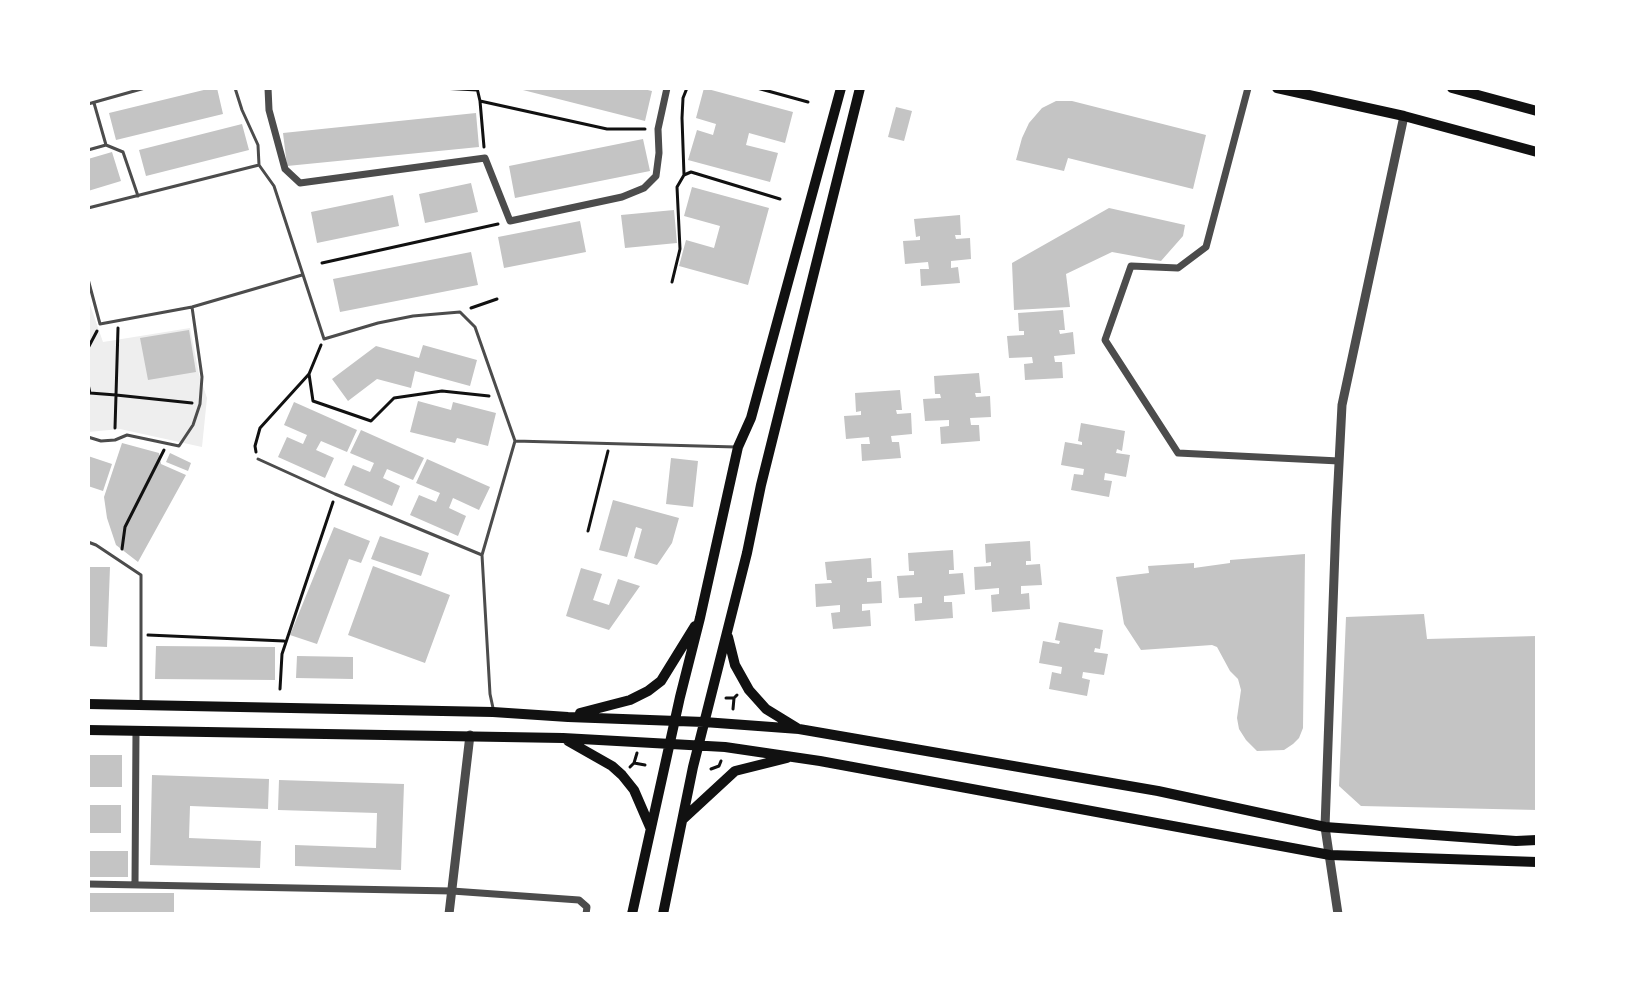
<!DOCTYPE html>
<html>
<head>
<meta charset="utf-8">
<style>
  body { margin:0 }
  #map { position:relative; width:1625px; height:1002px; overflow:hidden; background:#fff; font-family:"Archivo Narrow",sans-serif }
  canvas { display:block }
  .frame { position:absolute; inset:0; border:90px solid #fff; pointer-events:none }
</style>
</head>
<body>
<div id="map">
<canvas width="1625" height="1002"></canvas>
<div class="frame"></div>
</div>
<script>
const c = document.querySelector('canvas').getContext('2d');
c.lineJoin = 'round';
function fill(path, color) { c.fillStyle = color; c.fill(path, 'evenodd'); }
const shape = rows => new Path2D(rows.map(r => 'M' + r).join(''));
function stroke(path, color, width, dash) { c.strokeStyle = color; c.lineWidth = width; c.lineCap = dash ? 'butt' : 'round'; c.setLineDash(dash || []); c.stroke(path); }
const green = shape([
  [88,299,103,342,190,328,199,374,207,398,202,447,120,429,88,432]
]);
const building = shape([
  [212,88,217,88,223,114,116,140,109,113],
  [515,88,639,88,652,91,645,121],
  [704,88,793,112,785,143,749,133,746,145,778,153,770,182,688,160,697,130,713,135,716,124,696,118],
  [1056,101,1072,101,1206,135,1193,189,1068,158,1064,171,1016,160,1022,138,1029,123,1042,108],
  [896,107,912,111,904,141,888,137],
  [476,113,479,147,287,166,283,133],
  [242,124,249,150,146,176,139,150],
  [643,139,650,171,515,198,509,166],
  [112,152,121,181,88,191,88,159],
  [471,183,478,212,425,223,419,194],
  [692,187,769,208,748,285,679,266,686,240,714,248,720,226,684,216],
  [393,195,399,226,317,243,311,212],
  [1109,208,1185,225,1183,236,1161,261,1112,252,1066,274,1070,307,1014,310,1012,263],
  [674,210,677,243,625,248,621,215],
  [960,215,961,235,955,235,956,239,970,238,971,259,951,261,951,268,958,267,960,283,921,286,920,269,929,269,928,262,905,264,903,241,920,240,920,236,916,237,914,219],
  [580,221,586,252,504,268,498,237],
  [471,252,478,285,340,312,333,279],
  [1063,310,1065,330,1059,330,1060,334,1073,332,1075,354,1054,356,1055,362,1062,362,1063,378,1025,380,1024,364,1033,363,1032,357,1009,358,1007,336,1024,335,1024,331,1019,331,1018,313],
  [189,330,196,372,148,380,140,338],
  [423,345,477,360,470,386,415,371,411,388,377,379,348,401,332,379,376,346,419,358],
  [979,373,981,393,975,393,976,397,990,396,991,417,970,418,971,425,979,425,980,441,941,444,940,427,949,426,949,420,925,421,923,399,941,398,940,394,935,394,934,376],
  [900,390,902,410,896,410,897,414,911,413,912,434,891,436,892,442,899,442,901,458,862,461,861,444,870,444,869,437,846,439,844,416,861,415,861,411,856,412,855,393],
  [418,401,451,410,453,402,496,413,488,446,457,438,455,443,410,432],
  [294,402,357,430,347,452,321,441,316,450,334,458,325,478,278,457,287,437,303,444,307,435,284,425],
  [1081,423,1125,431,1122,451,1117,449,1116,453,1130,455,1126,477,1105,473,1104,480,1112,481,1109,497,1071,490,1074,474,1083,475,1084,469,1061,465,1065,442,1082,445,1082,442,1078,441],
  [361,430,424,458,413,480,387,469,383,478,400,486,392,506,344,485,353,465,370,472,374,463,350,453],
  [122,443,159,453,161,464,186,475,138,562,116,545,107,518,104,497],
  [170,453,191,463,188,471,166,462],
  [88,456,112,464,103,491,88,486],
  [671,458,698,461,693,507,666,504],
  [427,459,490,487,479,510,453,498,449,508,466,516,458,536,410,515,419,495,436,502,440,493,416,483],
  [613,500,679,518,672,543,657,565,634,558,642,529,636,527,627,557,599,550],
  [334,527,370,541,361,563,349,559,317,644,290,635],
  [380,536,429,553,421,576,371,559],
  [1030,541,1031,561,1026,561,1026,565,1040,564,1042,585,1021,586,1021,594,1029,593,1030,609,992,612,991,595,999,594,999,588,975,590,974,567,991,566,991,562,986,563,985,544],
  [953,550,954,570,949,570,949,574,963,573,965,594,944,596,944,602,952,602,953,618,915,621,914,604,922,603,922,597,899,598,897,576,914,575,914,571,909,571,908,553],
  [1305,554,1303,728,1299,738,1293,744,1284,750,1257,751,1246,740,1239,729,1237,718,1241,690,1238,679,1230,671,1217,647,1212,645,1141,650,1124,624,1116,577,1149,573,1148,566,1194,563,1194,568,1230,563,1230,560],
  [871,558,872,578,867,578,867,582,881,581,882,603,862,604,862,611,870,610,871,626,833,629,831,613,840,612,840,605,816,607,815,584,832,583,831,580,827,580,825,562],
  [373,566,450,595,425,663,348,635],
  [88,567,110,567,107,647,88,646],
  [581,568,602,574,593,600,609,605,618,579,640,586,609,630,566,616],
  [1424,614,1427,639,1537,636,1537,810,1361,806,1339,786,1346,617],
  [1059,622,1103,630,1100,649,1095,648,1094,652,1108,654,1104,675,1083,672,1082,678,1090,680,1087,696,1049,689,1052,672,1061,674,1062,667,1039,663,1043,641,1059,644,1060,641,1055,640],
  [156,646,275,647,275,680,155,679],
  [297,656,353,657,353,679,296,678],
  [88,755,122,755,122,787,88,787],
  [152,775,269,779,268,809,190,806,189,838,261,841,260,868,150,865],
  [279,780,404,784,401,870,295,866,295,845,376,848,377,813,278,810],
  [88,805,121,805,121,833,88,833],
  [88,851,128,851,128,877,88,877],
  [88,893,174,893,174,914,88,914]
]);
const path = shape([
  [441,88,477,90],
  [477,88,480,101,484,147],
  [757,88,808,102],
  [480,101,607,129,645,129],
  [684,175,682,118,683,98,687,88],
  [322,263,498,224],
  [672,282,680,249,677,187,684,175,691,172,780,199],
  [471,308,497,299],
  [118,328,116,395,192,403],
  [88,348,97,331],
  [309,374,313,401,371,421,394,398,442,391,489,396],
  [88,384,90,393,116,395,115,428],
  [256,452,255,446,260,428,309,374,321,345],
  [588,531,608,451],
  [122,549,125,527,164,450],
  [148,635,284,641],
  [280,689,282,654,333,502],
  [726,698,734,698,737,695],
  [733,709,734,698],
  [634,763,645,765],
  [630,767,634,763,637,753],
  [711,769,719,766,721,761]
]);
const service = shape([
  [235,88,242,110,258,145,259,165],
  [88,104,145,88],
  [106,145,123,152,138,196],
  [88,150,106,145,94,103],
  [259,165,274,186,324,339,378,323,413,316,460,312,475,327,515,441,736,447],
  [88,208,259,165],
  [88,279,100,324,192,307,302,275],
  [88,437,101,441,115,440,127,435,179,446,193,425,200,404,202,377,192,307],
  [258,459,335,494,482,555],
  [88,542,96,545,141,575,141,701],
  [493,708,490,694,482,555,515,441]
]);
const minor = shape([
  [268,88,269,110,285,169,300,183,485,158,510,221,622,197,644,188,656,176,659,153,658,129,667,88],
  [1248,88,1206,247,1178,268,1131,266,1105,340,1178,453,1339,461],
  [88,884,452,891,579,900,587,907,586,914],
  [135,884,136,731]
]);
const tertiary = shape([
  [449,914,470,735],
  [1338,914,1325,827,1336,522,1342,405,1404,116]
]);
const secondary = shape([
  [1277,88,1404,116,1537,152],
  [1452,88,1537,111],
  [728,637,735,665,749,690,766,709,797,728],
  [88,704,493,712,568,717,704,722,799,729,1158,791,1325,827,1516,841,1537,840],
  [580,713,630,700,648,691,661,681,695,626],
  [88,730,563,738,725,747,820,761,1330,855,1537,862],
  [568,741,612,766,622,775,634,790,650,827],
  [683,819,735,771,787,758],
  [632,914,680,697,700,618,738,447,751,418,841,88],
  [663,914,693,767,747,553,761,485,860,88]
]);
fill(green, '#eee');
fill(building, '#c4c4c4');
stroke(path, '#111', 3);
stroke(service, '#4c4c4c', 3);
stroke(minor, '#4c4c4c', 7);
stroke(tertiary, '#4c4c4c', 9);
stroke(secondary, '#111', 10);
</script>
</body>
</html>
